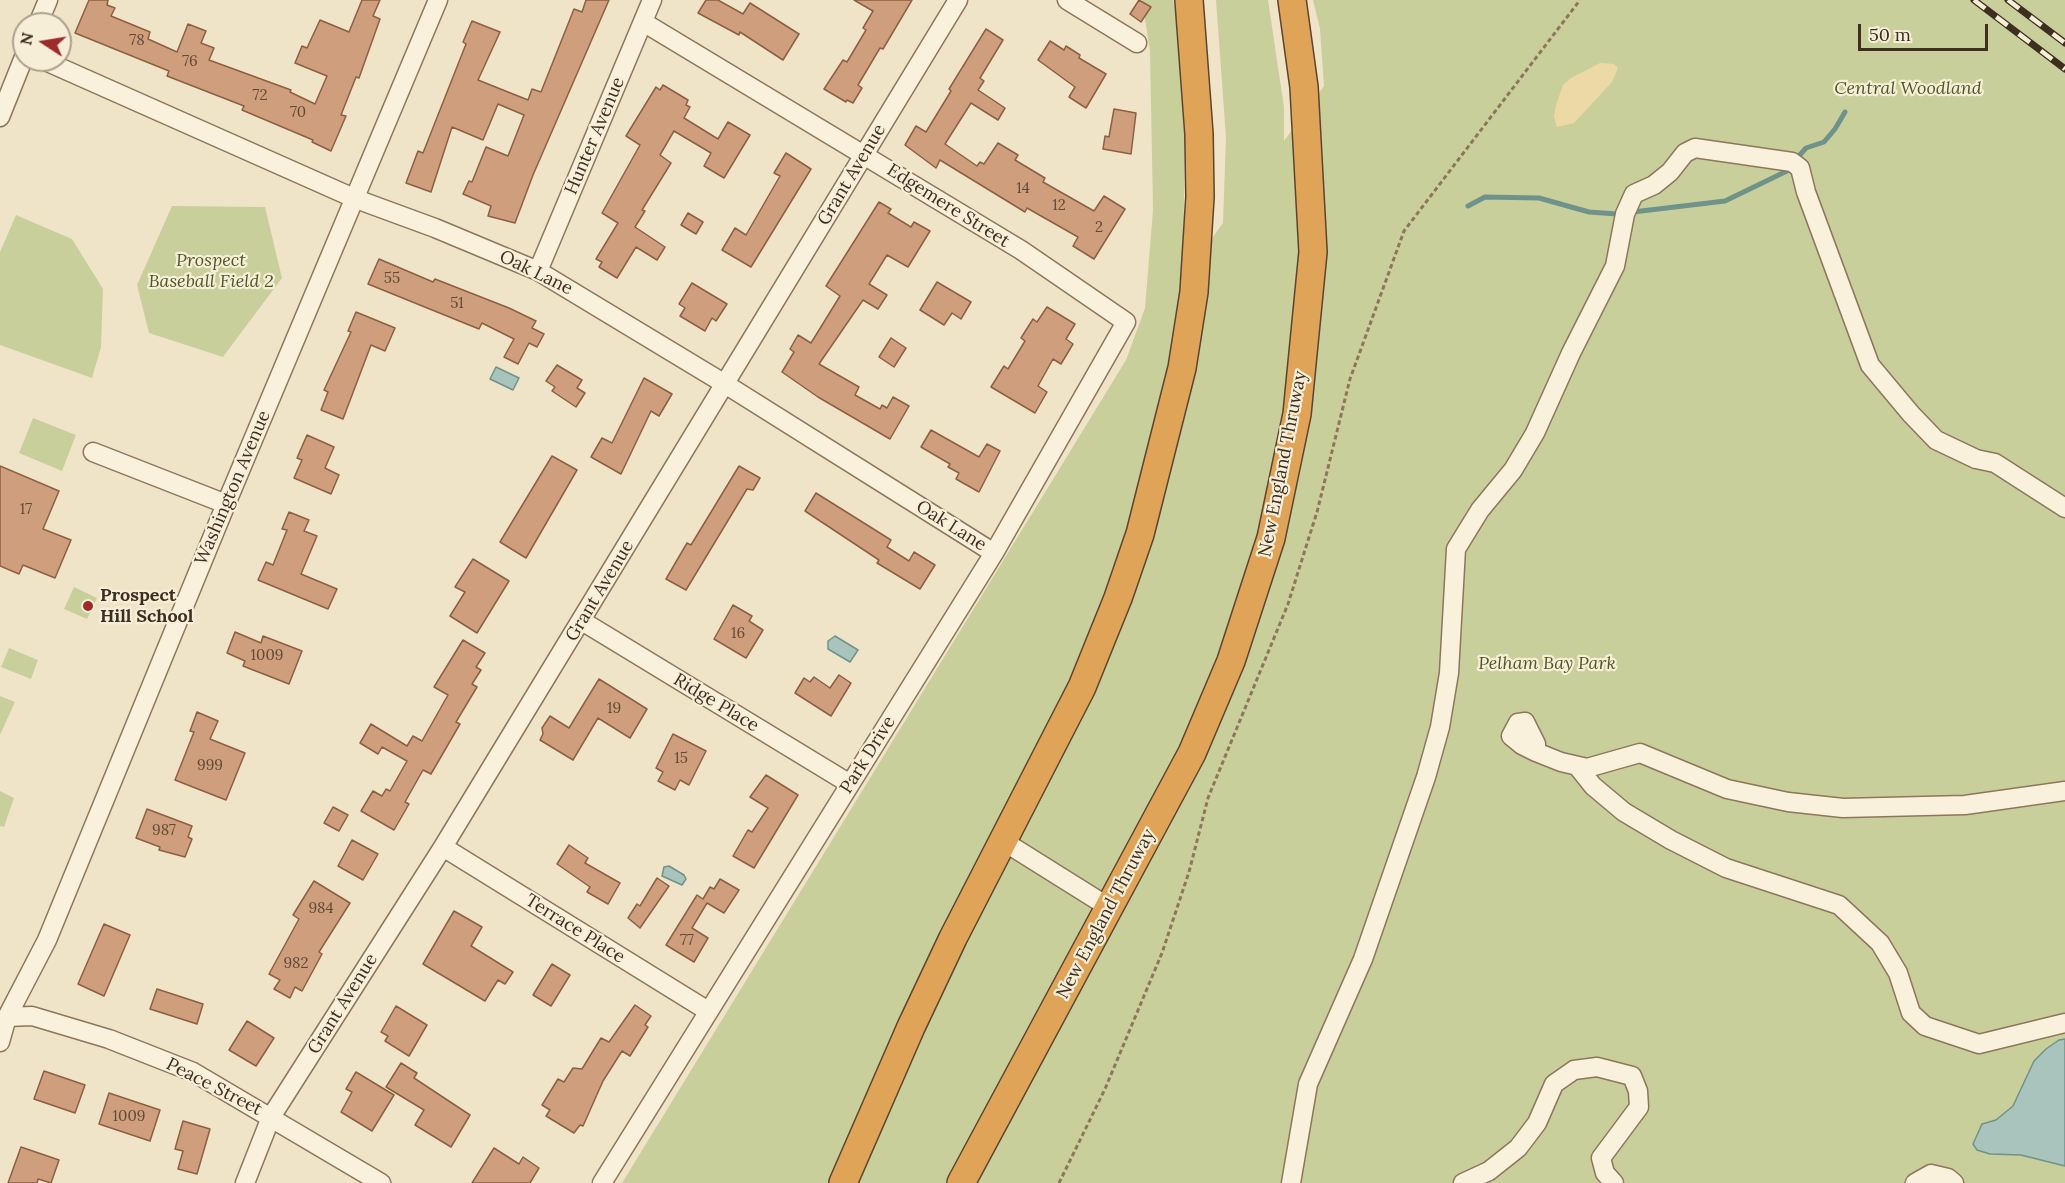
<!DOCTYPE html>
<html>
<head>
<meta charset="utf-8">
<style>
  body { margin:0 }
  #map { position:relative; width:2065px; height:1183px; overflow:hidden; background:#f0e4c8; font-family:Lora,serif }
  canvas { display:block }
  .north { position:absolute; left:12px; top:12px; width:60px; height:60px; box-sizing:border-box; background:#f7eed8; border:2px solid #ada18e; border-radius:50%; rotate:282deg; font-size:16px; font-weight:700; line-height:24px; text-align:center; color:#3d2e20 }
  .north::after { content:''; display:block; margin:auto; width:21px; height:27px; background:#9e2a2b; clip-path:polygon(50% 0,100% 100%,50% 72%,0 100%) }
  .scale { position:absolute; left:1858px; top:24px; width:130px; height:27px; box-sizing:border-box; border:3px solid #3d2e20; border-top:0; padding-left:8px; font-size:18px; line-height:21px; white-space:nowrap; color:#3d2e20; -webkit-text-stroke:4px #f7eed8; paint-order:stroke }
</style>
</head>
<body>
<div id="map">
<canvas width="2065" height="1183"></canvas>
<div class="north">N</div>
<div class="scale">50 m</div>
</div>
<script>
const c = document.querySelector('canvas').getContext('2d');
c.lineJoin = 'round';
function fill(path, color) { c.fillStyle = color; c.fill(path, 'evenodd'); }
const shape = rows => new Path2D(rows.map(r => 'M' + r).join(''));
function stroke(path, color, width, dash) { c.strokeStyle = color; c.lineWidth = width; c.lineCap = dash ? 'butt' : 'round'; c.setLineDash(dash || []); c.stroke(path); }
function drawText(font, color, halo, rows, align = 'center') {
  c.font = font + ' Lora,serif'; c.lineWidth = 4.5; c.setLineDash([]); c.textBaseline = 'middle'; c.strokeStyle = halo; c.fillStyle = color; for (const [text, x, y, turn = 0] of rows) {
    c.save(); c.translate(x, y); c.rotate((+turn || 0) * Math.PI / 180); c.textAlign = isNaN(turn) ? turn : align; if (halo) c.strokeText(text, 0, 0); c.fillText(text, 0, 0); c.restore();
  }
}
const green = shape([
  [1142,0,1173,0,1176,12,1185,141,1183,260,1180,282,1223,223,1226,137,1216,0,1268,0,1284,107,1284,141,1324,86,1320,29,1313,0,2065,0,2065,1183,622,1183,1126,360,1145,308,1153,210,1150,51],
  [172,206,265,207,282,278,223,357,149,333,137,285],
  [16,215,72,239,103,289,101,347,92,378,0,345,0,252],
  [33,418,76,435,62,471,19,453],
  [74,587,97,598,87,619,64,609],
  [9,648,38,660,31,679,1,667],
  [0,696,15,702,0,735],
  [0,791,14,798,4,827,0,826]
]);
const sand = shape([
  [1600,63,1614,64,1618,68,1612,82,1574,123,1557,127,1554,117,1556,105,1563,85,1571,78]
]);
const water = shape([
  [496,367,519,378,513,390,490,379,496,367],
  [835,636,858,650,850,662,828,649,828,641,835,636],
  [669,866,684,875,686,879,682,885,662,876,664,867,669,866],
  [2065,1039,2065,1166,2021,1155,1990,1154,1977,1150,1973,1144,1982,1124,1996,1120,2013,1106,2034,1061,2046,1049,2059,1040,2065,1039]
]);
const stream = shape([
  [1798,157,1806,148,1824,142,1835,129,1845,112],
  [1468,206,1485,197,1539,198,1589,212,1617,214],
  [1633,212,1725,201,1789,170]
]);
const building = shape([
  [89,0,108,0,107,5,115,8,111,16,150,32,148,39,177,52,188,24,206,31,201,43,214,48,209,60,291,90,290,92,315,104,327,76,295,63,302,46,307,48,320,20,349,32,362,0,380,0,373,16,380,19,359,78,356,77,341,115,346,116,331,151,312,142,313,140,242,110,244,106,167,76,169,71,75,33,89,0],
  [586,0,609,0,533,175,515,223,488,216,491,206,463,194,469,181,472,182,486,147,508,156,524,115,498,104,483,140,452,127,431,192,406,183,418,151,423,153,466,44,463,42,472,21,500,32,478,80,528,100,532,89,541,92,574,9,582,12,586,0],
  [706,0,718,0,743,14,750,3,799,34,783,60,740,32,739,35,698,13,706,0],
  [854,0,912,0,883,49,880,48,858,85,862,88,853,103,847,100,846,102,824,89,843,60,847,62,866,30,863,28,873,11,854,0],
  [1139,0,1151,7,1141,22,1130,14,1139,0],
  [986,29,1003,40,980,78,984,81,978,90,1005,108,998,120,971,103,945,144,977,166,980,162,984,164,998,143,1018,155,1015,160,1045,178,1043,182,1094,211,1104,196,1125,209,1094,259,1073,246,1078,237,1027,208,1025,212,940,160,936,168,905,145,916,126,926,132,951,91,949,89,986,29],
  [1050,41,1064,50,1066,46,1080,55,1079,58,1106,74,1086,108,1069,97,1075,87,1038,60,1050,41],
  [663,85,688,100,686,105,690,107,684,118,718,139,728,122,750,135,724,178,704,166,711,153,674,131,660,155,671,163,642,210,645,211,635,227,665,247,657,260,636,247,617,278,599,267,602,262,596,259,618,223,602,213,640,145,626,136,656,87,660,90,663,85],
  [1114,109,1136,113,1131,154,1103,149,1105,136,1109,137,1114,109],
  [786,153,811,169,751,267,722,250,735,228,746,235,780,176,774,173,786,153],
  [879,202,891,209,888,213,911,227,914,222,930,231,908,267,887,255,869,284,887,295,878,309,863,300,819,364,859,387,855,395,880,409,882,405,887,408,893,397,909,406,890,439,818,397,782,372,794,352,790,349,798,335,811,343,840,296,826,286,879,202],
  [688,213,703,222,696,234,681,225,688,213],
  [379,259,433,282,435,279,509,308,536,321,532,328,544,334,537,347,529,343,518,364,504,357,514,339,482,323,479,329,368,284,379,259],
  [937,282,971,302,961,319,952,313,944,325,920,310,937,282],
  [692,283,727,304,716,321,712,318,705,331,680,316,685,308,679,304,692,283],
  [1047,307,1075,324,1066,339,1073,344,1061,364,1053,359,1038,386,1047,392,1035,413,991,387,1004,366,1008,369,1025,341,1021,338,1033,319,1037,322,1047,307],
  [356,312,395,328,385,351,371,345,343,419,321,410,328,392,324,390,351,332,348,331,356,312],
  [891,338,906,348,894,367,879,357,891,338],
  [557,365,582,380,577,388,585,393,576,407,552,391,555,387,546,381,557,365],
  [644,378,672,394,659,416,651,411,621,474,591,457,602,438,612,443,644,378],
  [931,430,979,457,987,444,1000,451,979,492,956,479,959,473,948,467,950,464,921,447,931,430],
  [307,435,334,447,325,468,339,475,331,494,294,478,302,460,297,458,307,435],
  [552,456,577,470,526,558,500,542,552,456],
  [0,466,59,491,43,529,71,540,55,578,23,565,19,574,0,566,0,466],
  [739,466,760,478,753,490,747,489,686,590,666,579,687,543,691,545,739,466],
  [816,493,891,540,887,547,909,561,914,552,935,565,920,589,877,563,879,560,805,511,816,493],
  [289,512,309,520,304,531,317,536,301,574,337,589,328,609,258,580,266,562,273,565,287,530,282,529,289,512],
  [473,559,509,581,477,633,450,616,465,592,455,587,473,559],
  [733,605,752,616,749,621,763,630,746,658,714,639,733,605],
  [235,632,261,643,263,636,302,651,289,684,243,666,245,661,227,653,235,632],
  [463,640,485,653,476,667,481,670,472,684,477,687,456,722,460,724,431,774,423,770,405,802,409,804,394,830,361,811,373,791,382,796,386,789,390,791,407,761,382,747,378,754,360,743,371,724,407,746,413,736,422,741,448,695,434,687,463,640],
  [839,675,851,683,831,716,795,693,804,678,810,682,814,677,830,688,839,675],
  [599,679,647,709,630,738,598,718,573,760,540,740,543,734,542,728,550,716,569,728,599,679],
  [197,712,218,721,210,739,245,753,226,800,175,780,194,732,190,731,197,712],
  [673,734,706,751,689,785,680,780,675,790,658,781,663,772,656,768,673,734],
  [766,775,798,795,754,868,733,856,748,830,752,832,768,808,750,797,766,775],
  [333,807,348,815,339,831,324,823,333,807],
  [147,809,192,826,188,837,192,839,185,857,159,850,160,847,136,838,147,809],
  [352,840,378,854,363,880,338,866,352,840],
  [569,845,588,858,585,863,620,883,608,904,587,892,590,887,557,864,569,845],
  [657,878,669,886,640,928,628,918,637,904,640,906,657,878],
  [720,879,739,890,724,913,707,903,692,928,708,938,694,962,666,945,697,895,703,899,710,887,714,889,720,879],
  [314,881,350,903,319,952,322,954,302,991,295,987,290,998,274,989,280,980,269,974,299,919,293,915,314,881],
  [454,911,482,927,471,946,513,972,505,984,498,980,485,1001,423,964,454,911],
  [104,924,130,935,104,996,78,984,104,924],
  [552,964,570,975,551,1006,533,995,552,964],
  [157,989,203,1004,197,1024,150,1009,157,989],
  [635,1005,651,1016,645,1025,648,1027,630,1056,622,1051,603,1081,583,1126,580,1125,574,1133,546,1116,550,1110,542,1105,558,1079,564,1082,573,1068,582,1069,601,1038,609,1042,635,1005],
  [396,1006,427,1025,409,1056,385,1041,388,1036,381,1032,396,1006],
  [247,1021,274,1038,256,1066,229,1050,247,1021],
  [401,1063,417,1073,414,1078,470,1115,451,1147,415,1125,424,1110,386,1087,401,1063],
  [44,1071,85,1085,75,1113,34,1099,44,1071],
  [356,1072,394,1095,372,1131,341,1112,352,1092,346,1089,356,1072],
  [109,1093,160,1110,150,1141,99,1124,109,1093],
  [183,1121,210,1129,197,1174,178,1169,183,1151,175,1149,183,1121],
  [21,1147,59,1160,51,1183,38,1179,37,1183,8,1183,21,1147],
  [494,1148,519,1164,523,1157,539,1168,530,1183,472,1183,494,1148]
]);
const path = shape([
  [1059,1183,1105,1089,1162,953,1189,872,1208,798,1288,604,1317,512,1350,379,1404,231,1580,0]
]);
const minor = shape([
  [1067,0,1137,43],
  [38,24,48,0],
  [43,60,356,199,435,228,538,271,725,384,994,553],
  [0,117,24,57],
  [538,271,652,0],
  [93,452,226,504],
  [582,621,850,784],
  [1536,752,1536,744,1525,722,1518,723,1511,736,1522,745,1536,752,1561,762,1587,768,1640,753,1727,789,1788,802,1843,808,1965,805,2065,791],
  [1577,766,1593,786,1624,812,1671,840,1726,868,1839,905,1880,943,1898,973,1911,1013,1925,1026,1979,1044,2065,1023],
  [1003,841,1110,908],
  [443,847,708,1011],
  [0,1022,7,1017,32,1016,109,1039,193,1072,381,1183],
  [0,1042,7,1017,47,940,226,504,438,0],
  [245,1183,271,1117,443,847,958,0],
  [602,1183,994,553,1126,322,1021,250,643,22],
  [1291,1183,1308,1084,1363,959,1426,777,1440,727,1449,673,1456,549,1480,510,1513,470,1535,433,1571,353,1615,266,1625,214,1634,194,1654,185,1670,172,1685,153,1695,148,1792,162,1800,168,1806,192,1870,365,1911,414,1936,440,1976,459,1995,463,2065,508],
  [1463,1183,1489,1171,1518,1148,1537,1123,1554,1084,1574,1070,1597,1067,1632,1076,1638,1091,1639,1107,1601,1158,1605,1173,1614,1183],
  [1915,1183,1931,1174,1948,1178,1954,1183]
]);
const highway = shape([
  [843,1183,911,1027,953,938,1082,687,1118,598,1140,534,1182,368,1194,292,1200,197,1199,134,1189,0],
  [961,1183,1192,753,1231,661,1271,538,1297,414,1313,252,1304,87,1292,0]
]);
const rail = shape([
  [1974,0,2065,69],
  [2008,0,2065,43]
]);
const markers = [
  [88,606,6,"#9e2a2b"]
];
const numberNames = [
  ["78",137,41],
  ["76",190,62],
  ["72",260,96],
  ["70",298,113],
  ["14",1023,189],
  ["12",1059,206],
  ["2",1099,228],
  ["55",392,279],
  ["51",457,304],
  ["17",26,510],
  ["16",738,634],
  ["1009",267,656],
  ["19",614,709],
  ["15",681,759],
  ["999",210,766],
  ["987",164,831],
  ["984",321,909],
  ["77",687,941],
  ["982",296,964],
  ["1009",129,1117]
];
const parkNames = [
  ["Central Woodland",1908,89],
  ["Prospect",211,261],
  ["Baseball Field 2",211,282],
  ["Pelham Bay Park",1547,664]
];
const streetNames = [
  ["Hunter Avenue",595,136,-67],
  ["Grant Avenue",852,175,-59],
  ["Edgemere Street",948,206,32],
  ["Oak Lane",536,273,26],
  ["New England Thruway",1283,464,-79],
  ["Washington Avenue",233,488,-67],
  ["Oak Lane",951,526,32],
  ["Grant Avenue",600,591,-59],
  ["Ridge Place",716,703,31],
  ["Park Drive",868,755,-58],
  ["New England Thruway",1106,914,-62],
  ["Terrace Place",575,929,32],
  ["Grant Avenue",343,1004,-58],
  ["Peace Street",214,1087,27]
];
const poiNames = [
  ["Prospect",100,596],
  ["Hill School",100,617]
];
fill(green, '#c9cf9b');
fill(sand, '#ecd9a5');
fill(water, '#a9c4bc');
stroke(water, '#6f938a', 1.5);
stroke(stream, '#6f938a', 5);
fill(building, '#cf9f7d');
stroke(building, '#8d5f41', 1.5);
stroke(minor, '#8d765c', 21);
stroke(highway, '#5b4430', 30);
stroke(path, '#8d765c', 3, [4.5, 3]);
stroke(minor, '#faf1dc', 18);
stroke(highway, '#e0a458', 27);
stroke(rail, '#3d2e20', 7);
stroke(rail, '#f7eed8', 4.5, [14]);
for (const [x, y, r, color] of markers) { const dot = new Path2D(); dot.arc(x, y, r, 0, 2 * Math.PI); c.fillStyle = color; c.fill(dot); stroke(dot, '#f7eed8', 2); }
drawText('15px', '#624a37', null, numberNames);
drawText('italic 18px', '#4d5a26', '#f7eed8', parkNames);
drawText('18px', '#3d2e20', '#f7eed8', streetNames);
drawText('bold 18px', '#3d2e20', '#f7eed8', poiNames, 'left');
</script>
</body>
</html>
